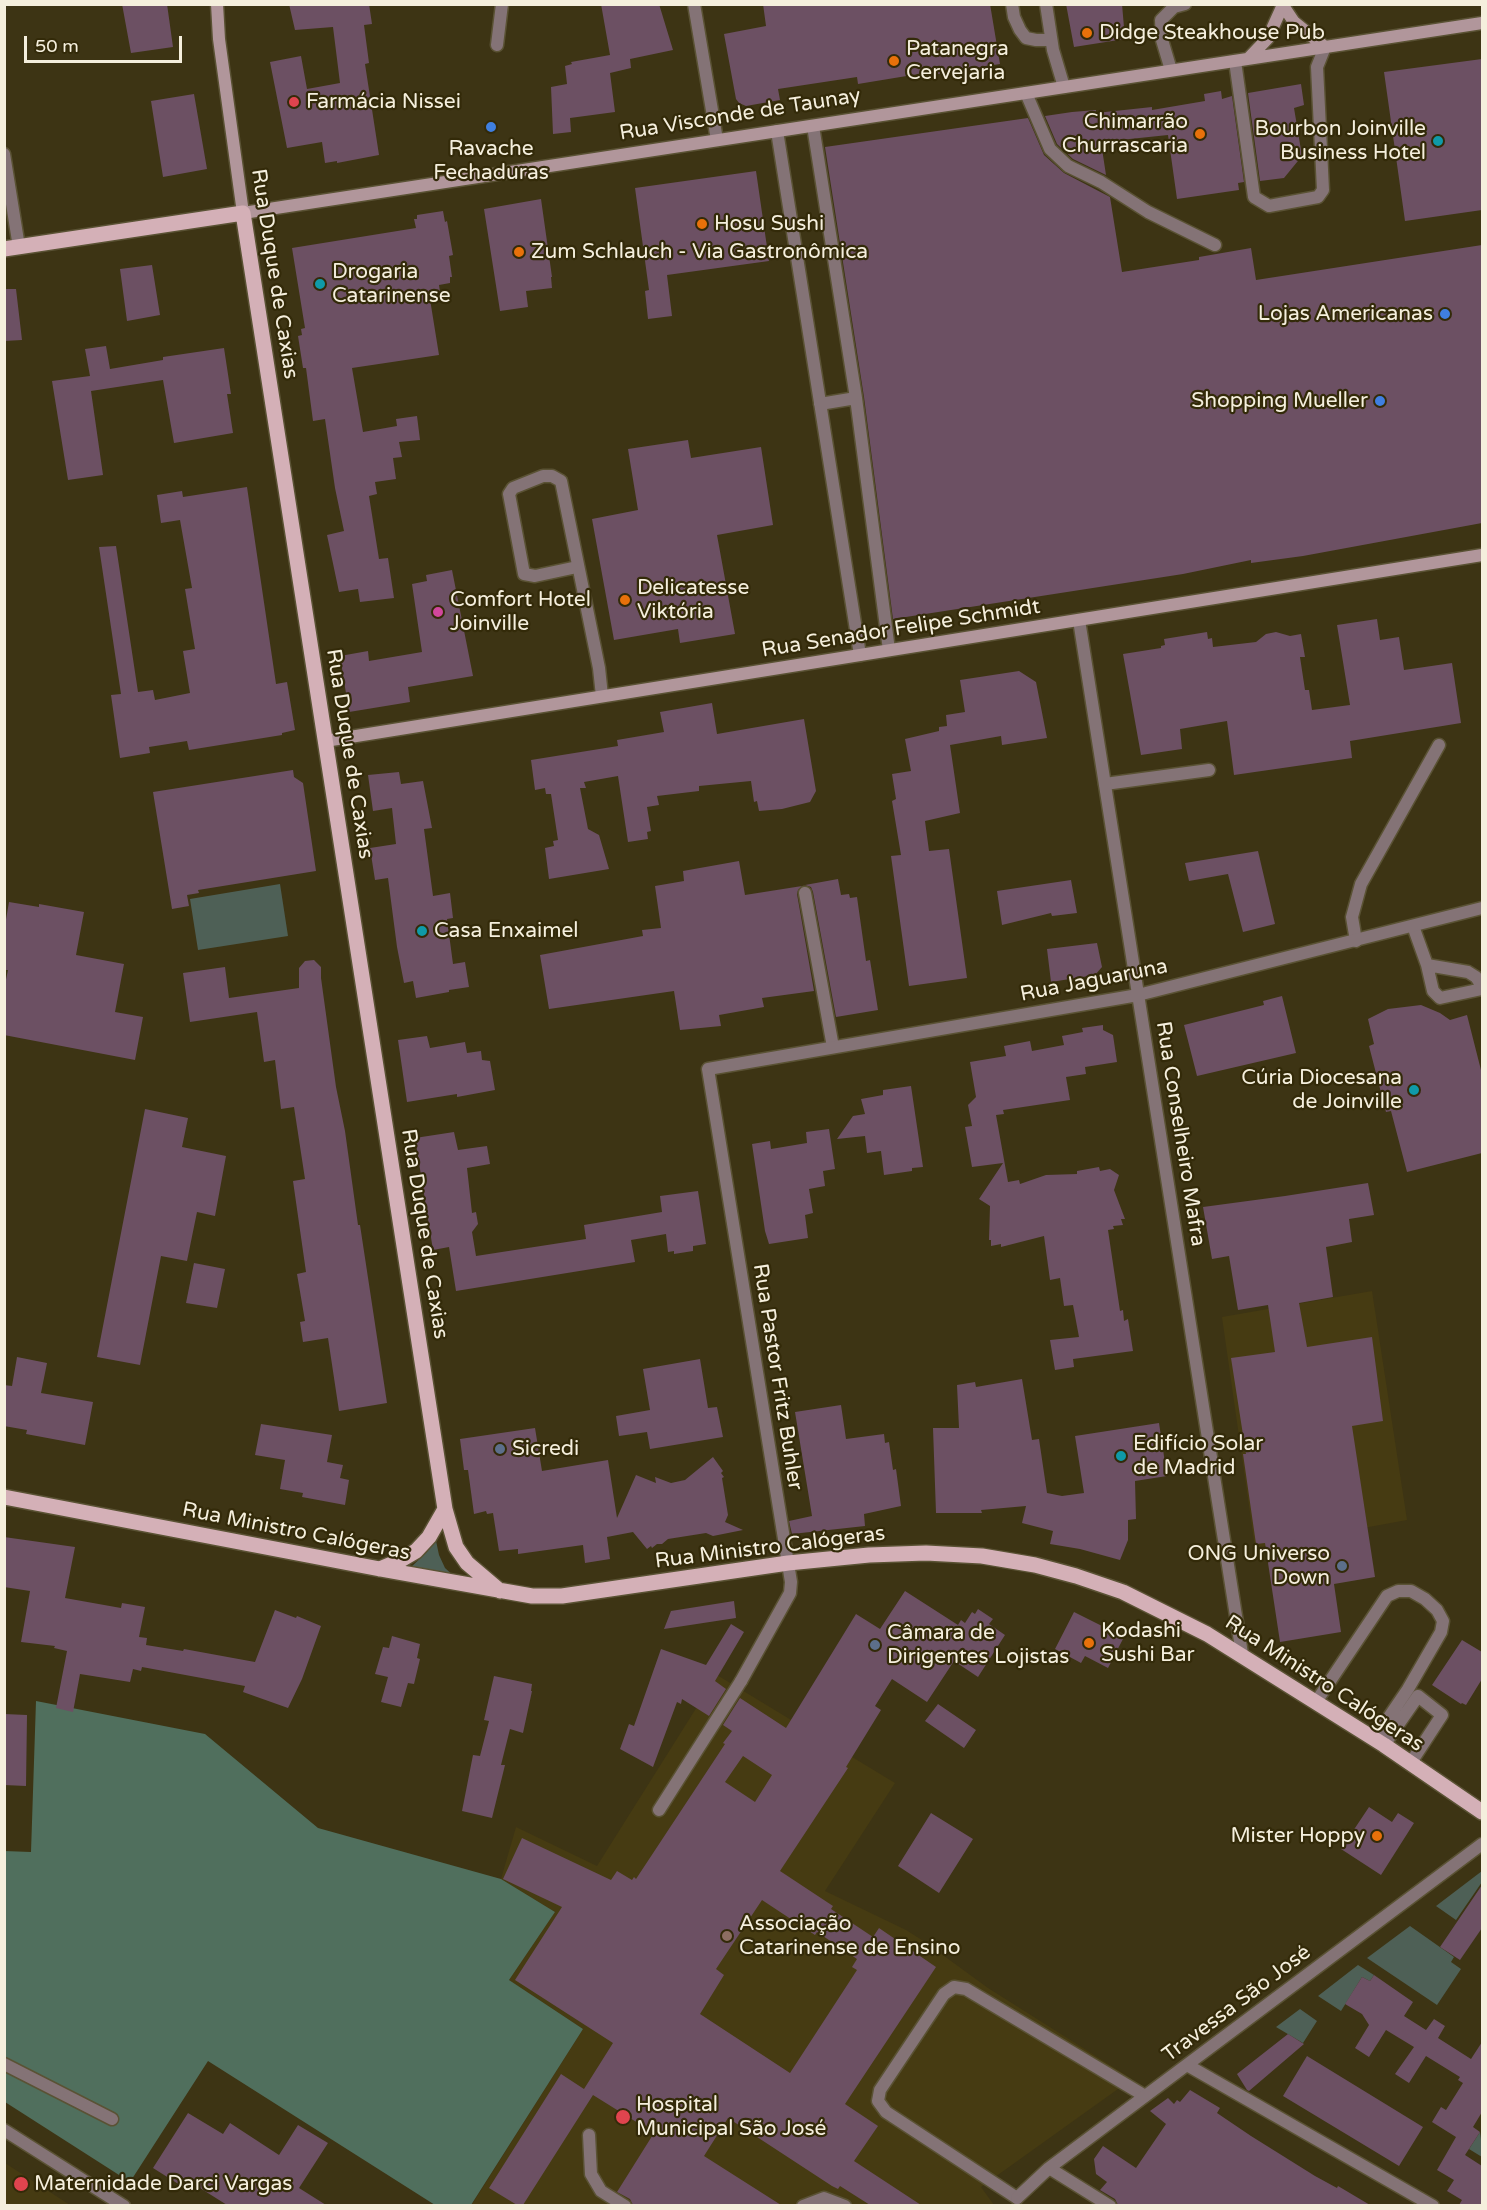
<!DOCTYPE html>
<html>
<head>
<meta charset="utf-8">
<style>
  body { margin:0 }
  #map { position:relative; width:1487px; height:2210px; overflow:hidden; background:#3d3414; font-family:"Varela Round",sans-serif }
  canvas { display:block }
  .frame { position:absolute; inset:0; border:6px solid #f5efdd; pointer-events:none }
  .scale { position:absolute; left:24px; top:36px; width:158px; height:27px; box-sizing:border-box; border:3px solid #f5efdd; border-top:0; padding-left:8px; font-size:18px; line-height:21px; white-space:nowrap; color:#f5efdd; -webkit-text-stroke:4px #332a09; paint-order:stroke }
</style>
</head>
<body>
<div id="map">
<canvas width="1487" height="2210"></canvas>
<div class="frame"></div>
<div class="scale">50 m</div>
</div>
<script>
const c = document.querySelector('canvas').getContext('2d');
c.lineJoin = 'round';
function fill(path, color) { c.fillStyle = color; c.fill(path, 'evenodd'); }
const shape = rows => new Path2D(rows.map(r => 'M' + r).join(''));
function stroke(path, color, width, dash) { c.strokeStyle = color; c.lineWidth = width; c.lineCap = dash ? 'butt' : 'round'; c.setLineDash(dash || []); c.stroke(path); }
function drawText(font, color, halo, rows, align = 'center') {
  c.font = font + ' "Varela Round",sans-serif'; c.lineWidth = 4.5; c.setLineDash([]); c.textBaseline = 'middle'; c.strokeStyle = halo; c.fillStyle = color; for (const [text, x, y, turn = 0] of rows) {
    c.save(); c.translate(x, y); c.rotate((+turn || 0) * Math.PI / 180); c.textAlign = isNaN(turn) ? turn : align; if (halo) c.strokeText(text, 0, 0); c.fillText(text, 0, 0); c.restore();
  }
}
const built = shape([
  [1372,1291,1407,1520,1255,1548,1222,1317],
  [717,1675,895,1783,825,1891,906,1930,925,1942,988,1988,1132,2079,981,2187,994,2205,471,2206,583,2029,509,1980,555,1912,501,1879,516,1827,597,1866],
  [4,2163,5,2163,70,2205,5,2205]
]);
const green = shape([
  [280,884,288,936,198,950,190,899],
  [435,1536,439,1555,445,1568,457,1579,409,1569,427,1552],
  [1482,1871,1482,1882,1456,1920,1436,1906],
  [1410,1926,1454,1957,1451,1962,1461,1969,1437,2005,1367,1958],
  [1358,1965,1374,1975,1370,1981,1362,1977,1341,2011,1318,1996],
  [1300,2009,1317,2021,1303,2043,1276,2027],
  [1480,2132,1482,2147,1482,2157,1469,2149]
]);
const forest = shape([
  [36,1701,205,1734,318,1828,501,1879,555,1912,509,1980,583,2029,471,2205,435,2205,208,2061,130,2182,5,2102,4,1851,31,1852]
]);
const building = shape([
  [122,4,167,4,173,47,131,53],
  [289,4,369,4,372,24,364,25,369,63,365,64,379,155,337,163,337,161,325,163,322,142,287,148,270,62,301,56,307,89,340,83,333,27,295,30],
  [601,4,659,4,673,50,630,59,631,68,610,73,615,112,570,118,571,132,553,134,551,87,567,84,565,66,572,64,571,62,610,55],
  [763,4,990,4,1000,64,938,74,937,71,858,84,857,77,778,89,780,100,746,106,739,103,736,99,724,34,766,26],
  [1066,4,1122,4,1125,39,1074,47],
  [1482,59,1482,210,1405,221,1384,72],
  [1301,84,1304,105,1294,108,1302,156,1284,178,1260,181,1248,93],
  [1221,91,1222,99,1232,96,1244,182,1238,183,1239,190,1177,199,1168,135,1101,142,1106,175,1073,159,1057,144,1045,116,1072,112,1096,110,1096,113,1152,107,1152,110,1205,101,1204,94],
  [194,94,207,169,163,177,151,101],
  [1028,118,1044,155,1064,173,1110,197,1122,272,1199,260,1199,257,1251,248,1256,280,1482,245,1482,523,1303,556,1251,563,1251,560,1183,574,893,619,864,397,825,147],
  [756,171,769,261,667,275,672,316,648,319,645,291,649,290,635,188],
  [541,199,552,277,551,277,552,288,526,291,528,307,500,311,484,209],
  [443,211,445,222,447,221,453,255,449,256,452,277,450,277,450,283,439,285,440,292,429,293,439,355,352,368,363,432,397,426,396,419,417,416,420,440,399,442,402,457,393,458,396,479,375,482,377,494,369,496,379,559,388,558,394,598,360,602,358,589,339,592,327,535,344,531,335,488,325,419,313,421,306,368,303,368,298,336,302,335,301,329,305,328,292,248,416,228,414,219,417,219,417,215],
  [152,265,160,315,127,321,120,269],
  [4,289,16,289,22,340,4,341],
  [106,346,110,369,163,360,163,357,224,348,231,394,227,394,233,433,174,443,163,380,91,391,103,475,68,480,52,381,90,376,85,349],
  [688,440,691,458,761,447,773,525,717,535,735,634,680,643,678,629,614,640,592,519,638,510,628,449],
  [247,487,276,684,287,682,295,730,282,733,282,735,189,750,187,741,149,747,150,753,120,758,111,695,121,694,99,547,116,546,138,692,153,690,155,700,190,693,183,651,195,649,185,589,192,588,180,520,161,523,157,495,182,491,183,497],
  [452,570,473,676,408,687,410,702,349,712,340,656,368,651,369,661,422,652,412,584,427,581,426,575],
  [1377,619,1380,640,1399,637,1404,670,1452,663,1461,723,1350,741,1352,758,1234,775,1227,721,1180,729,1182,749,1141,755,1123,654,1161,648,1161,646,1165,645,1164,639,1207,632,1208,639,1212,638,1213,647,1256,642,1266,634,1276,632,1290,636,1301,634,1305,657,1300,657,1305,690,1309,690,1312,710,1350,705,1337,625],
  [1019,671,1036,682,1047,738,1002,745,1001,736,950,745,960,813,925,821,929,851,949,849,967,978,909,986,891,856,901,855,892,801,896,799,892,774,911,771,905,739,939,731,939,727,947,726,946,715,965,712,960,680],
  [712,703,717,734,804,719,816,791,810,802,782,809,759,811,757,801,754,802,751,781,699,786,699,791,657,796,659,805,647,807,651,831,647,832,648,839,628,842,618,776,584,782,586,788,580,788,588,829,599,835,609,869,549,879,545,848,554,846,553,841,558,840,551,794,546,794,545,788,535,790,531,760,618,746,617,740,664,732,660,712],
  [293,770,294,777,303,783,316,871,198,890,199,893,187,895,189,906,172,909,153,792],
  [399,772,401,784,423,781,432,828,424,829,433,896,450,893,453,918,447,919,453,964,465,962,469,987,449,990,449,992,416,998,413,981,404,983,397,947,388,878,375,880,370,848,396,844,392,808,373,811,368,775],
  [1258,851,1275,924,1243,932,1228,874,1189,881,1185,863],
  [739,861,745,895,802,886,798,890,797,894,814,991,762,998,764,1007,719,1015,721,1026,680,1030,674,991,549,1009,540,955,643,936,642,930,661,928,655,886,684,881,683,871],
  [838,879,841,895,849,894,850,898,857,897,866,961,870,960,878,1010,836,1017,813,892,811,887,805,885],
  [1071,880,1077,913,1052,916,1051,913,1002,925,997,891],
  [9,902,39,907,39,904,84,912,76,955,124,964,115,1012,143,1017,135,1060,4,1035,4,989,8,970,4,970,4,931],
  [1097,943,1102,967,1095,975,1051,982,1047,949],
  [314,960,321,967,321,978,336,1087,345,1131,358,1225,360,1225,387,1403,339,1411,328,1338,303,1342,300,1322,305,1321,297,1274,306,1272,293,1181,305,1179,294,1107,281,1109,275,1060,264,1062,257,1012,190,1022,183,973,225,967,229,998,299,988,299,968,305,961],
  [1282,996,1296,1053,1197,1076,1184,1025,1264,1005,1263,1001],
  [1421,1005,1440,1013,1450,1020,1467,1015,1482,1074,1482,1153,1407,1172,1391,1111,1386,1112,1369,1046,1374,1044,1368,1019,1388,1009],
  [1103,1025,1103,1030,1113,1035,1117,1062,1085,1067,1086,1074,1066,1077,1070,1100,1003,1110,1004,1114,996,1115,1008,1182,1019,1180,1020,1184,1046,1175,1077,1174,1077,1171,1099,1167,1100,1171,1110,1169,1119,1175,1114,1190,1125,1219,1121,1219,1123,1225,1113,1226,1114,1229,1108,1230,1120,1311,1123,1310,1124,1321,1128,1319,1133,1351,1073,1359,1074,1367,1055,1370,1050,1340,1079,1337,1073,1305,1064,1306,1060,1278,1050,1280,1044,1236,1001,1247,1001,1244,991,1246,991,1240,989,1240,990,1206,979,1199,1003,1163,972,1167,965,1127,972,1126,968,1105,976,1097,970,1062,1006,1056,1004,1046,1030,1041,1032,1051,1064,1045,1062,1036,1083,1032,1082,1028],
  [427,1036,430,1048,465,1042,467,1053,481,1051,482,1060,490,1061,495,1090,457,1097,457,1094,407,1102,398,1040],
  [911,1086,923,1167,912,1168,912,1171,884,1175,881,1151,867,1153,865,1136,837,1139,853,1116,865,1114,861,1099,883,1095,883,1090],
  [145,1109,188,1118,182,1147,226,1156,215,1216,197,1212,187,1261,161,1256,140,1365,97,1357],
  [829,1129,835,1169,823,1171,825,1186,809,1189,813,1213,805,1215,808,1238,769,1244,765,1231,752,1144,770,1141,771,1149,807,1143,806,1132],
  [454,1132,458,1150,487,1146,490,1164,467,1168,472,1213,476,1212,478,1224,472,1232,476,1256,586,1239,584,1225,662,1212,660,1196,698,1191,706,1244,693,1246,693,1251,674,1254,674,1251,668,1252,666,1234,631,1240,635,1262,456,1291,449,1247,433,1250,415,1138],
  [1368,1183,1374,1215,1349,1219,1352,1242,1326,1247,1333,1297,1299,1303,1307,1347,1372,1337,1383,1421,1352,1426,1375,1577,1334,1584,1341,1632,1280,1642,1265,1543,1256,1544,1243,1454,1246,1454,1231,1358,1275,1352,1268,1305,1238,1310,1229,1256,1212,1259,1203,1207,1285,1196],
  [194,1263,225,1269,217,1308,186,1303],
  [17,1357,47,1363,41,1393,93,1402,85,1445,26,1434,27,1430,4,1426,4,1385,12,1386],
  [700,1359,708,1408,717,1407,723,1437,650,1449,647,1432,619,1436,616,1416,650,1410,643,1369],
  [1022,1379,1032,1440,1039,1439,1047,1493,1062,1496,1084,1493,1075,1436,1159,1423,1167,1476,1135,1481,1136,1519,1128,1520,1128,1540,1120,1560,1080,1549,1050,1544,1053,1531,1022,1523,1026,1506,981,1510,982,1513,936,1513,933,1428,959,1428,957,1385,975,1382,976,1387],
  [841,1405,846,1439,884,1434,885,1443,889,1442,893,1470,896,1469,901,1506,864,1514,865,1526,792,1534,789,1521,812,1516,795,1412],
  [261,1424,332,1435,327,1462,343,1465,340,1478,349,1480,345,1505,302,1497,303,1493,280,1489,285,1460,255,1455],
  [535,1428,542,1471,608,1460,617,1518,636,1475,656,1483,655,1477,671,1483,685,1480,713,1457,723,1471,721,1473,724,1477,722,1478,728,1515,725,1522,743,1530,713,1536,706,1533,668,1539,662,1544,657,1544,652,1548,651,1546,647,1549,633,1532,607,1537,610,1559,585,1563,583,1545,518,1554,518,1549,499,1551,493,1513,487,1514,486,1511,474,1514,468,1470,464,1470,460,1439],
  [4,1537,75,1547,65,1598,121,1608,122,1603,145,1607,139,1637,147,1638,146,1645,183,1651,184,1649,255,1662,275,1610,296,1618,297,1616,321,1626,302,1679,288,1708,243,1692,245,1686,142,1667,141,1671,133,1669,130,1682,80,1674,73,1712,56,1708,67,1651,54,1648,55,1646,21,1642,30,1591,4,1587],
  [905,1591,958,1625,961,1620,965,1623,972,1612,975,1614,978,1609,993,1619,989,1624,1005,1635,978,1677,954,1661,927,1702,892,1679,875,1706,881,1710,846,1767,848,1768,780,1871,833,1906,831,1909,873,1937,879,1928,936,1967,845,2104,878,2126,854,2161,921,2205,870,2205,840,2186,838,2189,832,2186,728,2118,704,2156,781,2205,633,2205,630,2199,617,2192,654,2133,593,2095,523,2205,517,2205,489,2188,561,2074,584,2089,613,2043,515,1980,562,1907,503,1879,522,1838,611,1880,617,1871,632,1880,634,1877,636,1879,725,1744,723,1743,732,1731,723,1725,740,1698,786,1728,856,1614,880,1629],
  [743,1756,772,1775,755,1802,725,1782],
  [762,1900,815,1935,817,1932,857,1959,852,1967,857,1970,790,2073,700,2014,724,1975,716,1969],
  [734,1601,736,1618,664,1629,671,1611],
  [1074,1612,1124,1637,1108,1668,1085,1656,1081,1663,1055,1649],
  [731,1624,744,1632,715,1681,726,1689,709,1716,682,1699,681,1704,677,1702,653,1767,620,1749,629,1724,634,1726,661,1649,706,1665],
  [392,1636,420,1644,417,1658,420,1659,414,1684,408,1683,401,1707,381,1702,388,1677,375,1674,383,1647,389,1648],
  [1462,1640,1482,1652,1482,1679,1466,1705,1462,1703,1461,1704,1432,1685],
  [494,1676,532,1684,531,1691,532,1691,523,1733,510,1729,501,1765,505,1765,492,1818,462,1811,473,1755,480,1756,489,1721,484,1720],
  [938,1704,976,1730,964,1748,925,1721],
  [4,1714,27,1715,26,1786,4,1785],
  [1369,1807,1392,1822,1398,1813,1414,1823,1381,1875,1341,1849],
  [931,1813,973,1839,939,1893,898,1866],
  [1482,1885,1482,1928,1460,1960,1440,1947],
  [1374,1975,1413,2002,1404,2016,1426,2030,1434,2019,1445,2026,1438,2038,1471,2059,1482,2042,1482,2112,1473,2127,1480,2132,1465,2155,1482,2166,1482,2205,1459,2205,1462,2200,1447,2191,1454,2180,1437,2170,1456,2137,1432,2122,1441,2107,1446,2110,1463,2083,1458,2080,1460,2077,1426,2056,1409,2083,1395,2074,1414,2047,1386,2030,1369,2057,1355,2048,1369,2025,1362,2014,1345,2004,1362,1977,1370,1981],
  [1288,2034,1304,2044,1249,2091,1247,2090,1237,2074],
  [1307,2056,1423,2127,1399,2166,1283,2096],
  [1190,2090,1220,2108,1217,2113,1251,2136,1315,2176,1337,2188,1338,2186,1370,2205,1118,2205,1115,2199,1100,2190,1107,2182,1096,2174,1094,2159,1103,2146,1136,2168,1166,2124,1150,2111,1168,2098,1174,2104,1177,2100,1180,2102],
  [188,2113,223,2134,230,2123,279,2155,298,2125,328,2143,299,2188,326,2205,227,2205,184,2178,180,2185,153,2168]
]);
const service = shape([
  [1012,4,1014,17,1020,30,1026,38,1036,40,1051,40],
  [1046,4,1053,50,1064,87],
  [497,45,502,4],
  [1235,61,1254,197,1269,206,1318,197,1323,190,1317,67,1325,47],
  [1171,70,1162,40,1161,20,1174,7,1185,4],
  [1026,93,1050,149,1068,166,1101,182,1148,212,1215,245],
  [813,126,856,398,889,650],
  [777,131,860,655],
  [4,154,19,247],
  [820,404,856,398],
  [577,567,535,576,524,574,509,494,513,488,543,476,552,476,561,481,599,668,602,696],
  [1105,784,1209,770],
  [805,893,833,1047],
  [1413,926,1427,965,1468,972,1476,977,1482,986],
  [1356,941,1352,917,1361,884,1439,745],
  [1427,965,1433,991,1440,998,1482,989],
  [1316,1702,1387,1596,1398,1591,1411,1591,1425,1599,1437,1610,1443,1621,1441,1632,1408,1689,1374,1739],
  [1384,1745,1418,1696,1442,1715,1410,1764],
  [659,1810,741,1681],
  [4,2064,112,2119],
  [589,2135,591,2174,601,2191,625,2206],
  [1017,2198,886,2112,878,2101,880,2090,944,1994,954,1987,966,1989,1145,2096],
  [803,2206,824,2198,845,2206]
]);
const minor = shape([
  [694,4,717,140],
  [1079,620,1242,1654],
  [741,1681,790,1593,791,1582,708,1069,1138,995,1482,908],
  [1187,2065,1433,2206],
  [4,2130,124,2206],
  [1049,2168,1110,2206],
  [1017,2198,1049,2168,1482,1844]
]);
const secondary = shape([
  [217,4,219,39,243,213,1482,23],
  [1282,4,1294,22,1325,47],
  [1249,58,1268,38,1282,7],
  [325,741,1482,555]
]);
const primary = shape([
  [4,249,243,213,445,1509,456,1547,467,1563,500,1591],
  [4,1497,380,1569,532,1596,562,1596,788,1563,869,1555,926,1553,982,1556,1035,1565,1076,1576,1123,1592,1207,1634,1384,1745,1482,1812],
  [380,1569,399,1561,416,1551,429,1537,445,1509]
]);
const markers = [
  [1087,33,6,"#e8710a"],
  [894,61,6,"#e8710a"],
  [294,102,6,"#e0444e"],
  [491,127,6,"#3f7fe0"],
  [1200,134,6,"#e8710a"],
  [1438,141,6,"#0f9aa8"],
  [702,224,6,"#e8710a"],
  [519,252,6,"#e8710a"],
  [320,284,6,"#0f9aa8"],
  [1445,314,6,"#3f7fe0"],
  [1380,401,6,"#3f7fe0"],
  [625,600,6,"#e8710a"],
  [438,612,6,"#d1479c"],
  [422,931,6,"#0f9aa8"],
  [1414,1090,6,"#0f9aa8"],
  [500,1449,6,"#5c6f8a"],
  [1121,1456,6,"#0f9aa8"],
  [1342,1566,6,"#5c6f8a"],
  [1089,1643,6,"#e8710a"],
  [875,1645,6,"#5c6f8a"],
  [1377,1836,6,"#e8710a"],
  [727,1936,6,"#8d6e63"],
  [623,2117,8,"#e0444e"],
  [21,2184,8,"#e0444e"]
];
const poiNames = [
  ["Didge Steakhouse Pub",1099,33],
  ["Patanegra",906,49],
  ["Cervejaria",906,73],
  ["Farmácia Nissei",306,102],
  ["Chimarrão",1188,122,"right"],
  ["Churrascaria",1188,146,"right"],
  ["Bourbon Joinville",1426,129,"right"],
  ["Business Hotel",1426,153,"right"],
  ["Ravache",491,149,"center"],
  ["Fechaduras",491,173,"center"],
  ["Hosu Sushi",714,224],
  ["Zum Schlauch - Via Gastronômica",531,252],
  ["Drogaria",332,272],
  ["Catarinense",332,296],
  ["Lojas Americanas",1433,314,"right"],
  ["Shopping Mueller",1368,401,"right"],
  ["Delicatesse",637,588],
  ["Viktória",637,612],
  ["Comfort Hotel",450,600],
  ["Joinville",450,624],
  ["Casa Enxaimel",434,931],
  ["Cúria Diocesana",1402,1078,"right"],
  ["de Joinville",1402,1102,"right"],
  ["Edifício Solar",1133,1444],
  ["de Madrid",1133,1468],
  ["Sicredi",512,1449],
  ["ONG Universo",1330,1554,"right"],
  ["Down",1330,1578,"right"],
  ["Kodashi",1101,1631],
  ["Sushi Bar",1101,1655],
  ["Câmara de",887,1633],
  ["Dirigentes Lojistas",887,1657],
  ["Mister Hoppy",1365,1836,"right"],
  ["Associação",739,1924],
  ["Catarinense de Ensino",739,1948],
  ["Hospital",636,2105],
  ["Municipal São José",636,2129],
  ["Maternidade Darci Vargas",34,2184]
];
const streetNames = [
  ["Rua Visconde de Taunay",740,115,-9],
  ["Rua Duque de Caxias",274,274,81],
  ["Rua Senador Felipe Schmidt",901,629,-9],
  ["Rua Duque de Caxias",349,754,81],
  ["Rua Jaguaruna",1094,981,-11],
  ["Rua Conselheiro Mafra",1180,1134,81],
  ["Rua Duque de Caxias",424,1234,81],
  ["Rua Pastor Fritz Buhler",777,1377,81],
  ["Rua Ministro Calógeras",296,1532,11],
  ["Rua Ministro Calógeras",770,1548,-7],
  ["Rua Ministro Calógeras",1324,1684,33],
  ["Travessa São José",1237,2004,-37]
];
fill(built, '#463b12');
fill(green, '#4e6056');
fill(forest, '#506f5d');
fill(building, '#6c5063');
stroke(service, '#5a5234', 15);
stroke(minor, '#5a5234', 15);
stroke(secondary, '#5a5234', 15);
stroke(primary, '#5a5234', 18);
stroke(service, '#847376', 12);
stroke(minor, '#847376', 12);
stroke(secondary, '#b1969b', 12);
stroke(primary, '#d4b0b7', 15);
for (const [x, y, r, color] of markers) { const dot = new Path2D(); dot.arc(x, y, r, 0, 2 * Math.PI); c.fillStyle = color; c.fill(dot); stroke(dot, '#332a09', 2); }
drawText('21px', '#f5efdd', '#332a09', poiNames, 'left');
drawText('21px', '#f5efdd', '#332a09', streetNames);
</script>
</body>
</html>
